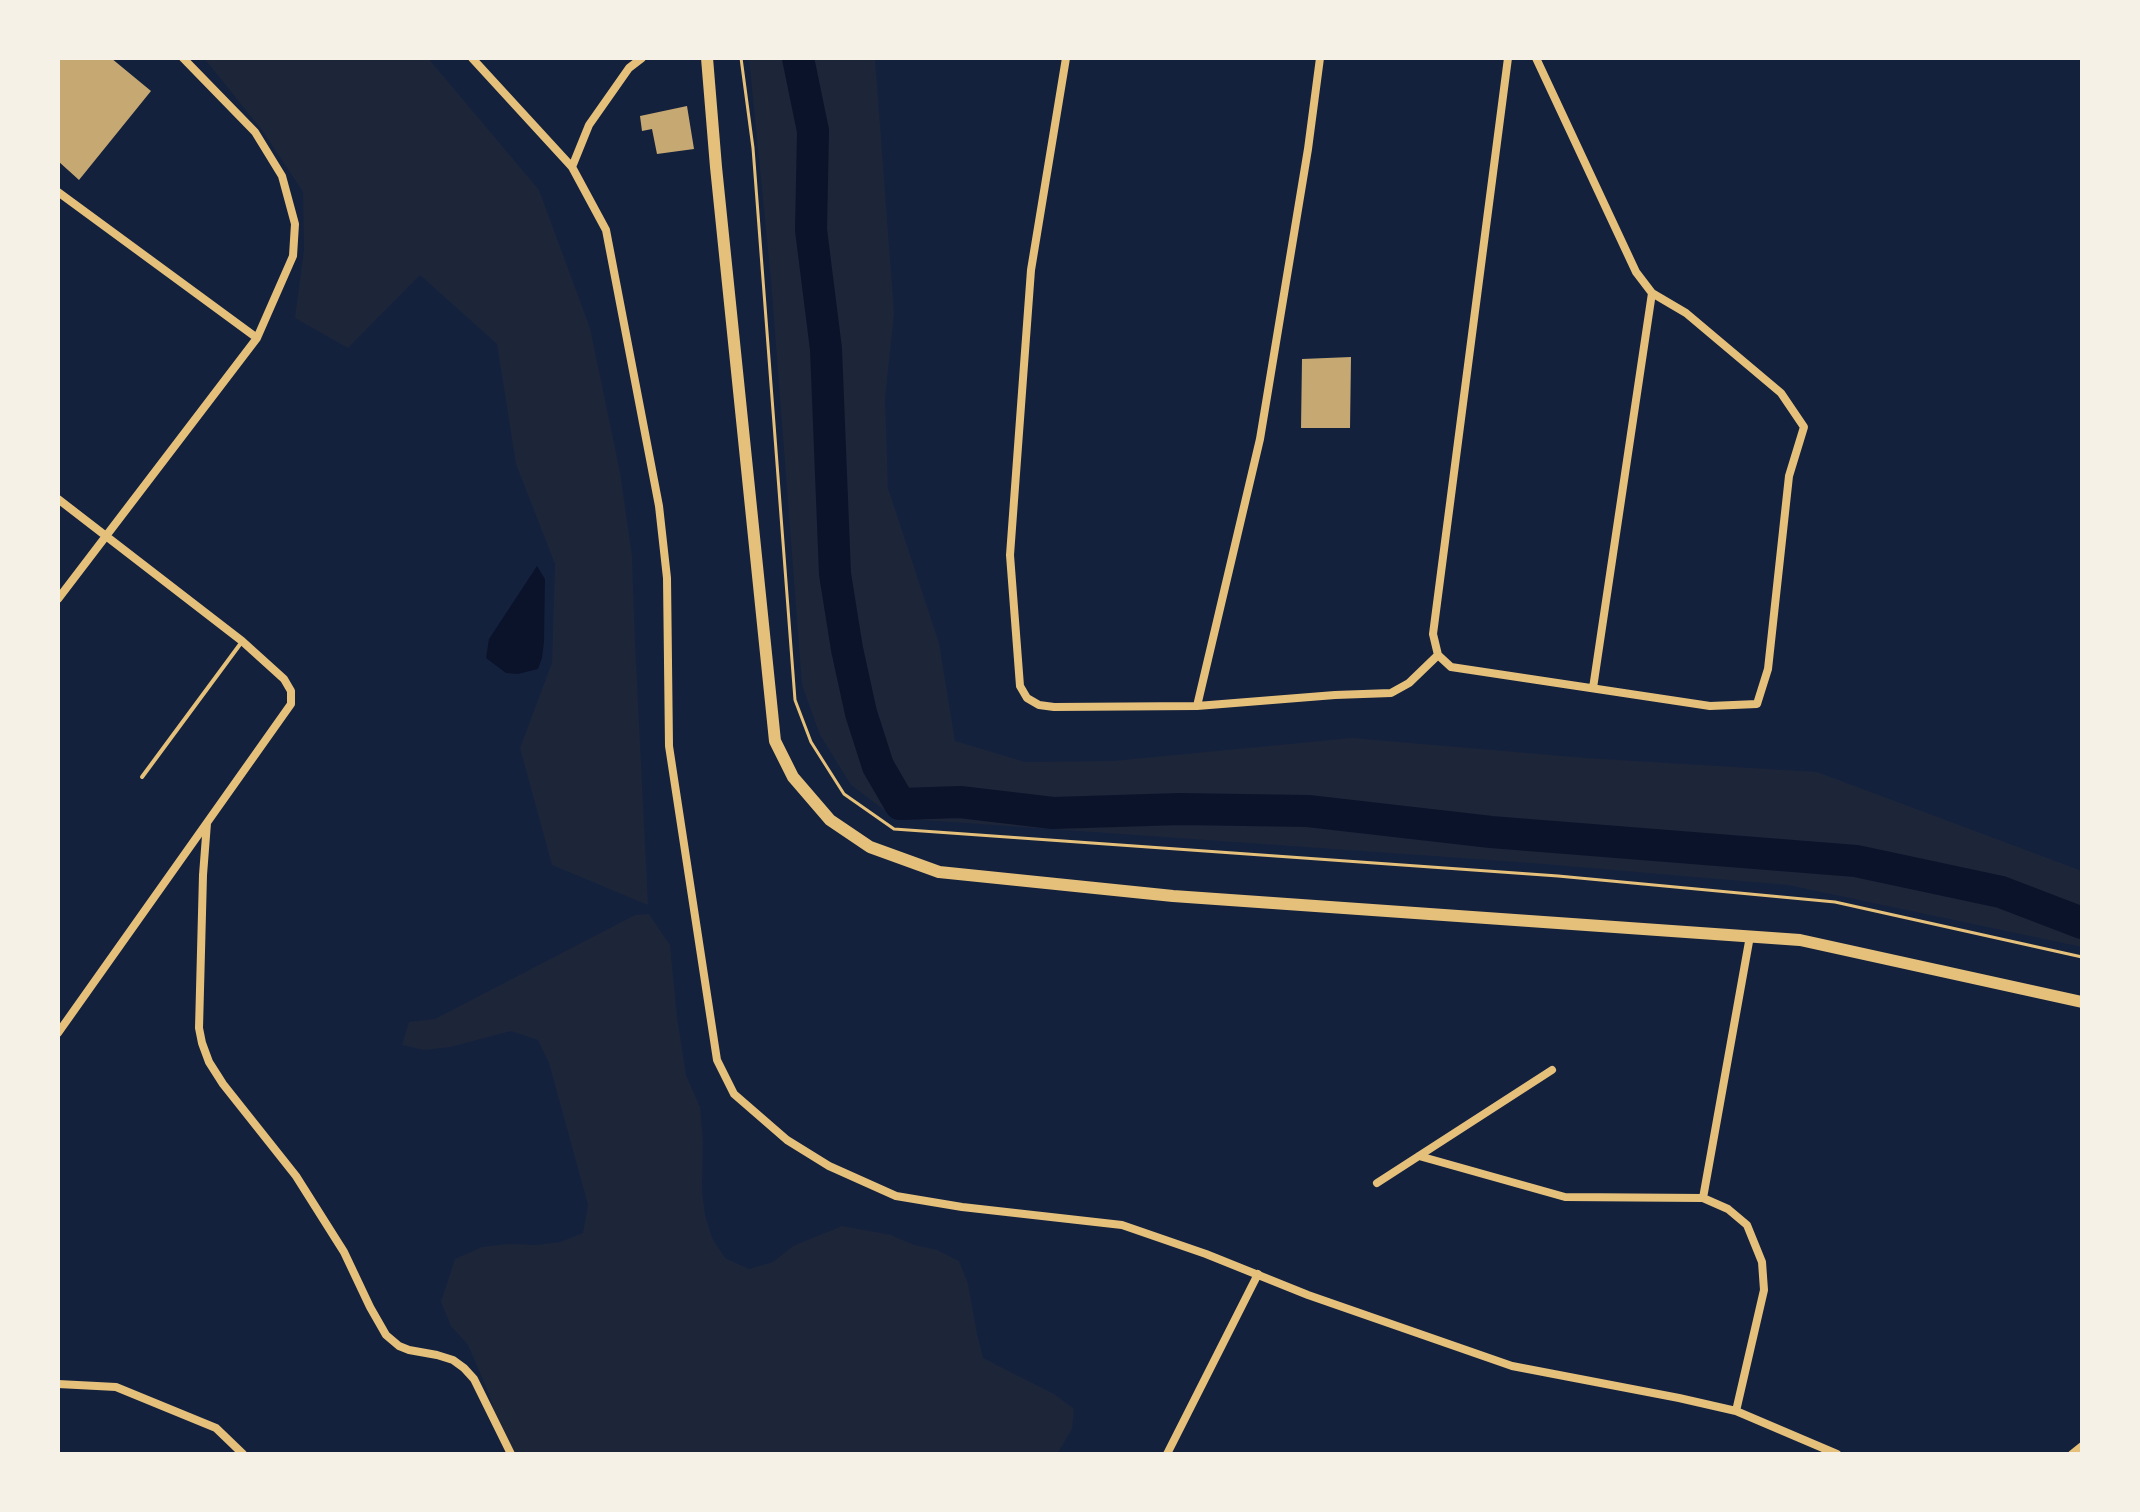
<!DOCTYPE html>
<html>
<head>
<meta charset="utf-8">
<style>
  body { margin:0 }
  #map { position:relative; width:2140px; height:1512px; overflow:hidden; background:#14213d; font-family:Inter,sans-serif }
  canvas { display:block }
  .frame { position:absolute; inset:0; border:60px solid #f6f1e7; pointer-events:none }
</style>
</head>
<body>
<div id="map">
<canvas width="2140" height="1512"></canvas>
<div class="frame"></div>
</div>
<script>
const c = document.querySelector('canvas').getContext('2d');
c.lineJoin = 'round';
function fill(path, color) { c.fillStyle = color; c.fill(path, 'evenodd'); }
const shape = rows => new Path2D(rows.map(r => 'M' + r).join(''));
function stroke(path, color, width, dash) { c.strokeStyle = color; c.lineWidth = width; c.lineCap = dash ? 'butt' : 'round'; c.setLineDash(dash || []); c.stroke(path); }
const green = shape([
  [204,58,428,58,539,190,590,328,620,472,632,556,635,642,648,905,552,865,520,748,552,663,555,564,516,464,497,344,420,275,348,348,295,318,304,250,303,192,264,133],
  [749,58,875,58,894,313,885,399,888,488,939,643,955,741,1025,762,1113,761,1352,738,1585,758,1817,772,2082,871,2082,947,1788,885,1532,863,895,818,851,785,820,735,802,685,771,280],
  [649,914,670,945,677,1017,686,1075,700,1107,703,1142,702,1191,705,1215,712,1238,725,1258,749,1269,773,1262,793,1246,842,1226,891,1235,914,1245,937,1250,959,1261,968,1284,977,1334,983,1358,1054,1394,1074,1409,1072,1429,1057,1454,506,1454,489,1394,468,1345,451,1326,441,1302,455,1259,482,1247,508,1244,536,1245,560,1242,583,1233,588,1205,549,1063,538,1040,511,1031,450,1047,424,1050,402,1045,409,1022,435,1019,635,915]
]);
const water = shape([
  [537,566,545,579,544,642,542,658,538,669,518,674,506,673,486,658,489,639]
]);
const river = shape([
  [798,58,813,131,811,230,826,349,835,574,847,649,861,713,878,766,900,804,960,802,1053,813,1180,809,1308,811,1491,832,1856,861,2001,892,2082,923]
]);
const building = shape([
  [58,58,111,58,151,91,79,180,58,161],
  [687,106,694,149,657,154,652,129,642,131,640,116],
  [1351,357,1350,428,1301,428,1302,359]
]);
const path = shape([
  [741,58,753,148,795,700,811,742,844,794,894,829,1558,876,1835,902,2082,957]
]);
const service = shape([
  [142,777,241,643]
]);
const minor = shape([
  [472,58,572,167,606,230,659,506,667,578,669,746,717,1060,734,1094,787,1140,829,1166,896,1196,962,1207,1122,1225,1206,1254,1308,1295,1512,1366,1679,1398,1736,1411,1837,1454],
  [1066,58,1031,270,1010,555,1020,686,1027,698,1039,705,1054,707,1197,706,1335,695,1391,693,1409,683,1438,655],
  [1508,58,1433,634,1438,655,1451,667,1710,706,1757,704,1768,669,1789,476,1804,427,1781,393,1686,313,1652,293,1636,272,1536,58],
  [572,167,589,125,629,68,642,58],
  [58,192,257,338],
  [58,499,242,641,284,679,291,691,291,704,58,1033],
  [58,599,257,338,293,256,295,224,282,176,255,132,183,58],
  [1593,688,1652,293],
  [1197,706,1260,439,1308,149,1320,58],
  [207,823,203,875,199,1028,202,1043,209,1062,223,1084,296,1176,344,1252,370,1307,386,1335,399,1346,409,1350,437,1355,453,1360,464,1368,474,1379,511,1454],
  [1419,1156,1565,1197,1703,1198,1728,1209,1747,1225,1762,1262,1764,1290,1736,1411],
  [1377,1183,1552,1070],
  [1703,1198,1750,936],
  [58,1384,116,1387,216,1428,243,1454],
  [1167,1454,1258,1274],
  [2072,1454,2082,1446]
]);
const secondary = shape([
  [707,58,716,167,775,741,793,777,830,820,870,847,939,872,1173,896,1800,940,2082,1002]
]);
fill(green, '#1d2539');
fill(water, '#0b132b');
stroke(river, '#0b132b', 32);
fill(building, '#c6a872');
stroke(path, '#e5c07b', 3);
stroke(service, '#e5c07b', 4);
stroke(minor, '#e5c07b', 8);
stroke(secondary, '#e5c07b', 12);
</script>
</body>
</html>
